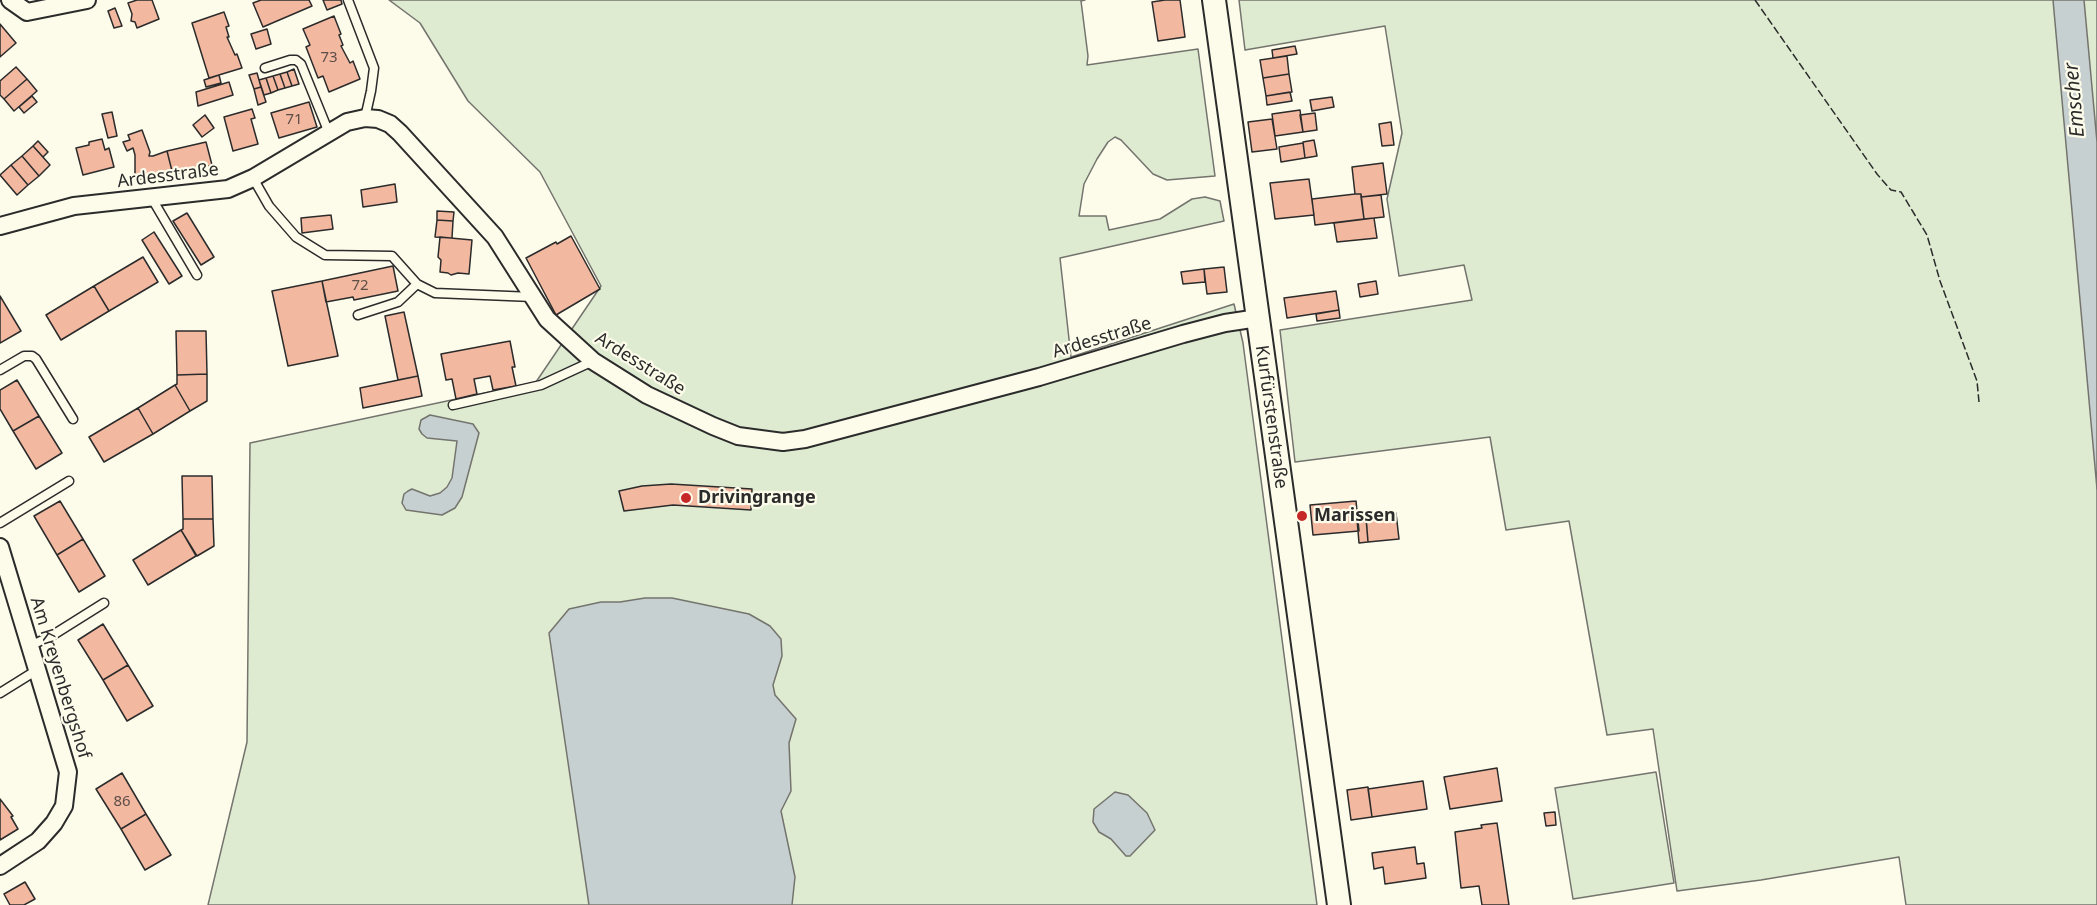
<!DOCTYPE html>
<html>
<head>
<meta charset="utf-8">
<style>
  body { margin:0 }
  canvas { display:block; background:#fdfbea }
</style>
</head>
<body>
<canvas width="2097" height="905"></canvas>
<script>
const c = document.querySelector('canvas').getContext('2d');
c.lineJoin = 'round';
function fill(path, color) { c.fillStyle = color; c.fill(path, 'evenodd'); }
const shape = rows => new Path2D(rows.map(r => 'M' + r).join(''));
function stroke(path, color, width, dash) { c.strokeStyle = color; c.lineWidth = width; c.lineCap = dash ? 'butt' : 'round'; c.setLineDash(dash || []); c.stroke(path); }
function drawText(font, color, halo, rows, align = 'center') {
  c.font = font + ' "Noto Sans",sans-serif'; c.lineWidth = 4.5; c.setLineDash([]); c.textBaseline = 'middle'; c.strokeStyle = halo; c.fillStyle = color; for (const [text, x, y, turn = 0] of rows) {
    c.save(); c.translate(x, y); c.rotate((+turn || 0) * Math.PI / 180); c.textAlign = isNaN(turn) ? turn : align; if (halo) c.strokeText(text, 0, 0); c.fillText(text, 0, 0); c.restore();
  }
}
const green = shape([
  [389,0,1085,0,1081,1,1088,56,1087,65,1198,49,1215,176,1167,180,1153,174,1121,140,1115,137,1108,142,1097,159,1084,184,1079,216,1106,216,1109,230,1160,219,1192,199,1205,197,1220,201,1224,221,1060,258,1071,357,1234,304,1243,343,1317,905,208,905,247,742,250,443,536,382,601,286,540,172,468,101,420,23,389,0],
  [1239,0,2097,0,2097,905,1906,905,1899,857,1761,880,1677,891,1653,729,1607,735,1569,521,1506,530,1490,437,1295,462,1280,330,1472,300,1464,265,1399,276,1387,199,1402,133,1385,26,1245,50,1239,0],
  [1656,772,1674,883,1573,899,1555,788,1656,772]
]);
const water = shape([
  [2053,0,2084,0,2097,142,2097,489,2053,0],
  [430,415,473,424,479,433,462,497,455,508,442,515,406,510,402,503,404,494,408,491,412,489,430,496,440,493,447,487,452,478,457,441,427,438,422,434,419,429,421,420,430,415],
  [645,598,672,598,749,614,770,626,781,639,782,656,773,685,775,695,796,719,789,743,791,791,781,811,795,877,792,905,589,905,549,633,569,609,601,602,620,602,645,598],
  [1115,792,1128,795,1147,813,1155,830,1130,856,1126,856,1111,839,1099,832,1093,822,1094,809,1115,792]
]);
const building = shape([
  [137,0,152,0,159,19,137,28,135,22,131,21,132,14,128,3,137,0],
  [261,0,309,0,312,6,263,27,253,3,261,0],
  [323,0,341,0,342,4,327,10,323,0],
  [1165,0,1180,0,1185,37,1158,41,1152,2,1165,0],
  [115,8,122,26,114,28,108,11,115,8],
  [224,12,229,26,226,27,229,37,227,37,235,55,237,54,242,68,209,78,192,23,224,12],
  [334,16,341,34,339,35,343,45,341,46,350,63,353,61,360,79,329,92,323,76,318,78,306,47,310,45,303,29,334,16],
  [0,24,16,43,0,57,0,24],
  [267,29,271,44,256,49,251,34,267,29],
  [1295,46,1297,54,1273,58,1272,50,1295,46],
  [1287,56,1289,74,1263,78,1260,60,1287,56],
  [16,67,27,79,4,99,0,95,0,81,16,67],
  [294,69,299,84,292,86,287,72,294,69],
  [287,72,292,86,285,88,280,74,287,72],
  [257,73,261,87,254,89,249,75,257,73],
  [280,74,285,88,278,90,273,76,280,74],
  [1289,74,1292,92,1266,96,1263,78,1289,74],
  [219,75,221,83,206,87,204,80,219,75],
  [273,76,278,90,271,93,266,78,273,76],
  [266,78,271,93,264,95,259,80,266,78],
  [27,79,37,91,14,111,4,99,27,79],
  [229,82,233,95,198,106,196,92,229,82],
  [261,87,266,102,258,105,254,89,261,87],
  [1290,92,1292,101,1267,105,1266,96,1290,92],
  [32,96,37,102,24,113,19,107,32,96],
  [1332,97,1334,107,1312,111,1310,100,1332,97],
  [309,102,317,127,279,138,271,113,309,102],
  [252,109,255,118,251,119,258,144,233,151,224,117,252,109],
  [1300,110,1303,132,1275,136,1272,114,1300,110],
  [112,112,117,136,108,138,102,114,112,112],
  [1315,113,1317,130,1303,132,1300,115,1315,113],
  [205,115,214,128,202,137,193,125,205,115],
  [1272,119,1277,149,1252,152,1248,122,1272,119],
  [1391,122,1394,145,1382,146,1379,124,1391,122],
  [142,130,150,152,149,156,153,156,167,151,173,175,154,180,135,179,135,155,133,148,127,151,123,142,130,140,128,135,142,130],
  [102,139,105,150,109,148,114,167,83,175,76,148,89,145,89,142,102,139],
  [1314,140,1317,156,1305,158,1303,142,1314,140],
  [38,141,48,152,43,157,33,146,38,141],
  [206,142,212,165,173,175,167,151,206,142],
  [1303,143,1305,158,1281,162,1279,147,1303,143],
  [33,146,50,165,39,176,22,156,33,146],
  [22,156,39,176,28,185,11,165,22,156],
  [1383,163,1387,194,1361,197,1361,194,1355,194,1352,167,1383,163],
  [11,165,28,185,17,195,0,175,11,165],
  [1309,179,1314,215,1275,219,1270,183,1309,179],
  [395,184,397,202,363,207,361,190,395,184],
  [1355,194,1361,194,1364,219,1315,225,1312,199,1355,194],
  [1381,195,1384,217,1364,219,1361,197,1381,195],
  [437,211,454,212,453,221,437,220,437,211],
  [187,213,214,257,201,265,173,221,187,213],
  [331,215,333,229,302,233,301,218,331,215],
  [1374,218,1377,238,1337,242,1334,223,1374,218],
  [437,220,453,221,452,238,435,237,437,220],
  [154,232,182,276,169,284,142,240,154,232],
  [571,236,600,289,556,315,526,258,556,242,557,244,571,236],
  [440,237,472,240,469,274,458,273,451,275,448,273,440,272,441,260,438,257,440,237],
  [143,257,158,282,109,311,94,286,143,257],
  [393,266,398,291,354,300,353,297,326,302,322,281,393,266],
  [1224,267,1227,292,1207,294,1204,269,1224,267],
  [1204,269,1205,282,1183,284,1181,272,1204,269],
  [322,281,338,356,288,366,272,291,322,281],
  [1376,281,1378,294,1360,297,1358,284,1376,281],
  [94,286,109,311,61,340,46,315,94,286],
  [1336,291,1339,310,1287,318,1284,298,1336,291],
  [0,296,21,331,0,343,0,296],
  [1339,310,1340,318,1317,321,1316,314,1339,310],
  [404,312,418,376,398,380,385,316,404,312],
  [176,331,206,331,207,374,177,375,176,331],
  [510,341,515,367,512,367,516,386,493,390,490,376,474,379,477,394,456,399,452,379,446,380,441,354,510,341],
  [207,374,207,401,190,411,175,385,177,384,177,375,207,374],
  [418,376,422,396,363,408,360,388,418,376],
  [17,380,39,416,13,431,0,409,0,390,17,380],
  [175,385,190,411,153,434,138,408,175,385],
  [138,408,153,434,104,462,89,437,138,408],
  [39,416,62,453,36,469,13,431,39,416],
  [182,476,212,476,213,519,183,519,182,476],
  [671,484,752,489,751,510,673,505,624,511,619,491,642,486,671,484],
  [60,501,83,539,57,555,34,516,60,501],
  [1356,501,1359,531,1313,535,1310,505,1356,501],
  [1396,513,1399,539,1368,542,1366,516,1396,513],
  [1366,518,1368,542,1359,543,1357,519,1366,518],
  [183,519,213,519,214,546,197,556,181,530,183,529,183,519],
  [181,530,196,556,148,585,133,560,181,530],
  [83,539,105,576,79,592,57,555,83,539],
  [103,624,128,665,103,680,78,640,103,624],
  [128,665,153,706,127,721,103,680,128,665],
  [1497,768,1502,801,1450,809,1444,777,1497,768],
  [122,773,146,814,121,829,96,789,122,773],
  [1423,781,1427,809,1372,817,1368,789,1423,781],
  [1368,787,1372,817,1351,820,1347,790,1368,787],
  [0,799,13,816,11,817,18,829,0,840,0,799],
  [1555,812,1556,825,1546,826,1544,813,1555,812],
  [146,814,171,855,145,870,121,829,146,814],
  [1497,823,1509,905,1482,905,1479,886,1461,888,1455,832,1482,828,1481,825,1497,823],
  [1415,847,1417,864,1424,863,1426,878,1385,884,1383,867,1374,869,1372,853,1415,847],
  [25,882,35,899,24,905,10,905,4,894,25,882]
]);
const service = shape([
  [348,0,374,68,371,91,365,118],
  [265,68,290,60,296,60,301,64,329,133],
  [253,178,269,206,296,237,325,255,392,256,417,284,435,293,533,297],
  [151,197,197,275],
  [358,315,398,302,417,284],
  [0,370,24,356,32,356,36,359,73,419],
  [453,405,541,385,593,361],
  [0,523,69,481],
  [30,646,53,635,104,603],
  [0,693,37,670]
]);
const minor = shape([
  [10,0,27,12,87,0],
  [0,226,74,206,228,189,253,178,347,122,365,118,378,119,390,124,400,133,495,237,547,319,593,361,647,395,713,426,738,436,783,442,805,439,1039,377,1183,334,1225,323,1258,318],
  [0,547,68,772,64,806,54,823,38,841,0,866]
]);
const secondary = shape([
  [1214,0,1339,905]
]);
const fence = shape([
  [1755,0,1877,174,1891,190,1901,192,1927,235,1940,281,1977,381,1979,402]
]);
const markers = [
  [686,498,6,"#c62828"],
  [1302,516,6,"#c62828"]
];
const numberNames = [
  ["73",329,58],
  ["71",294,120],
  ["72",360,286],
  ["86",122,802]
];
const streetNames = [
  ["Ardesstraße",168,176,-7],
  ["Ardesstraße",1102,338,-17],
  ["Ardesstraße",640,364,32],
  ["Kurfürstenstraße",1271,417,82],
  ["Am Kreyenbergshof",60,678,73]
];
const poiNames = [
  ["Drivingrange",698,498],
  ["Marissen",1314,516]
];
const waterNames = [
  ["Emscher",2075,100,-95]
];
fill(green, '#deebd1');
stroke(green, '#74746e', 1.5);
fill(water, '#c7d0d0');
stroke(water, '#74746e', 1.5);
fill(building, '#f2b8a0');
stroke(building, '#2b2b2b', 1.5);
stroke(service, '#2b2b2b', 11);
stroke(minor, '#2b2b2b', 20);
stroke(secondary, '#2b2b2b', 26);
stroke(service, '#fdfbea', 8);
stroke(minor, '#fdfbea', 16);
stroke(secondary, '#fdfbea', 22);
stroke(fence, '#2b2b2b', 1.5, [8, 3]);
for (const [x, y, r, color] of markers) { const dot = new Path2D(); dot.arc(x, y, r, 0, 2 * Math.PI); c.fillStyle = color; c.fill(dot); stroke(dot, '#fdfbea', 2); }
drawText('15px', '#5d4e48', null, numberNames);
drawText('18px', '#2b2b2b', '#fdfbea', streetNames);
drawText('bold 18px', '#2b2b2b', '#fdfbea', poiNames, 'left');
drawText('italic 20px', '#2b2b2b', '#fdfbea', waterNames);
</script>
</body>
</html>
